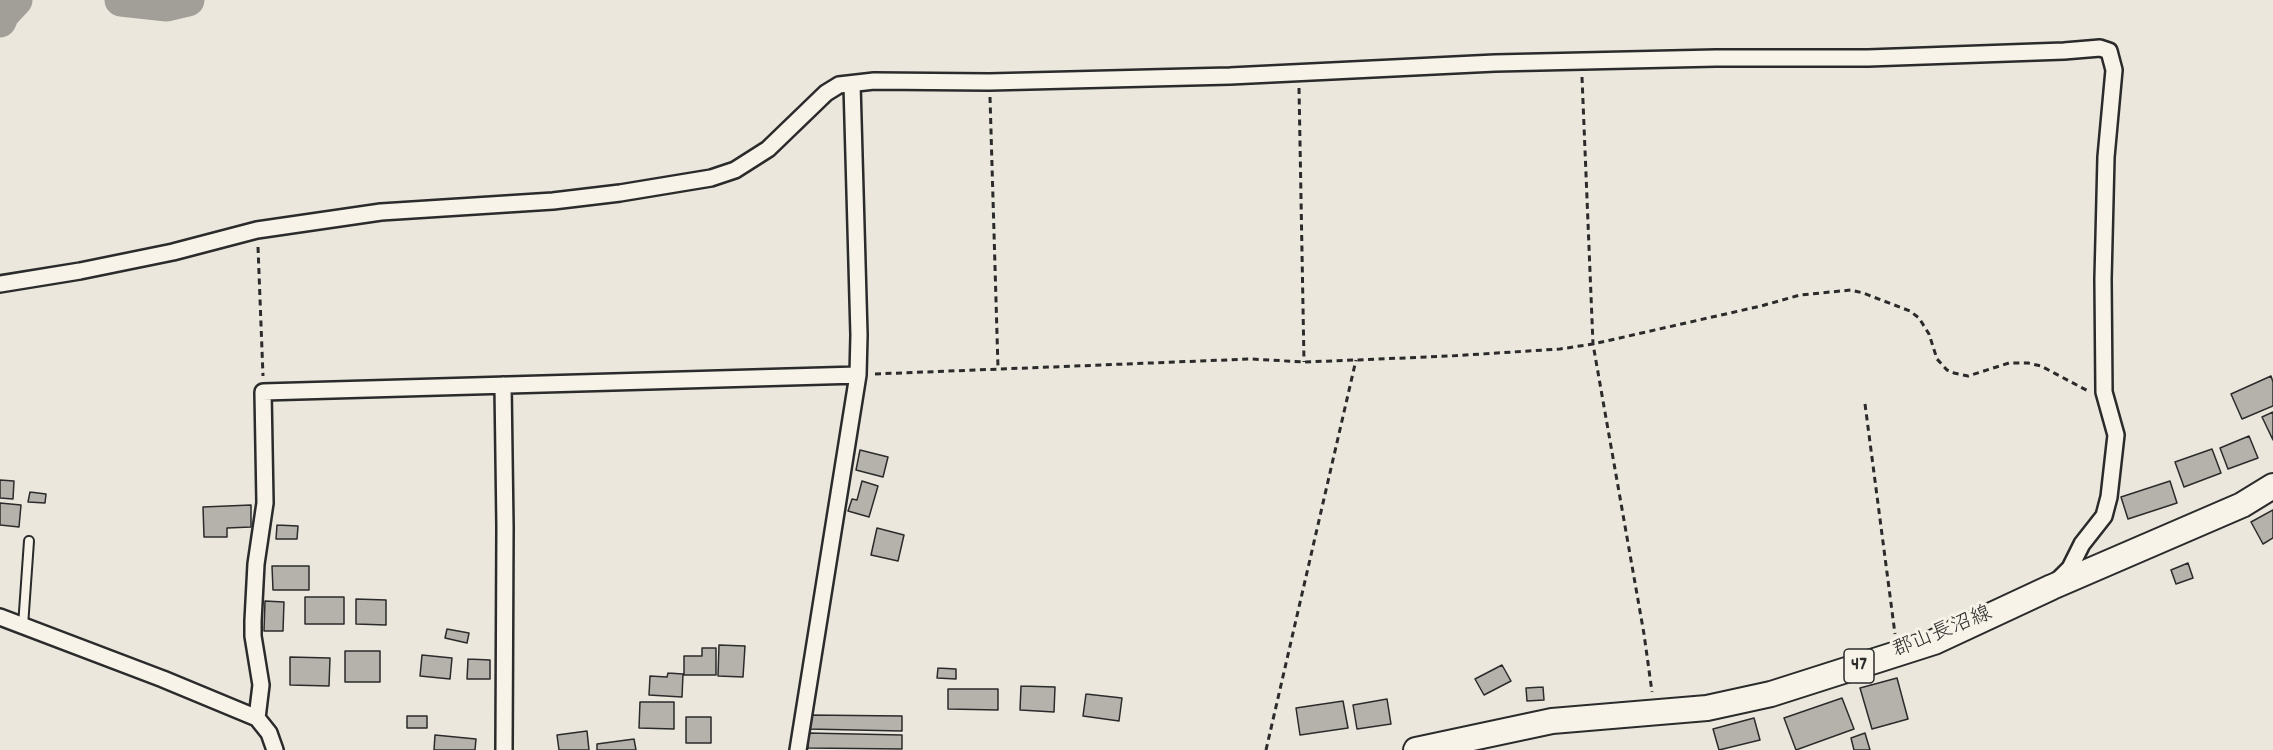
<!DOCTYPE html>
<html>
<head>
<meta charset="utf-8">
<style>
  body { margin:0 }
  canvas { display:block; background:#ebe7dd }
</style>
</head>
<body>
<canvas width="2273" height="750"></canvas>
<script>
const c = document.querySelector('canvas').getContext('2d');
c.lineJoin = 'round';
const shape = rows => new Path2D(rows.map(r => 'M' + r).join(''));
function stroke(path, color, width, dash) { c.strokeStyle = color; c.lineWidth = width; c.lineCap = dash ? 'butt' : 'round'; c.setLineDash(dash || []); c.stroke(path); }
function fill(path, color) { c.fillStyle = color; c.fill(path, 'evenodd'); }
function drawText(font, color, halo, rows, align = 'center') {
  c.font = font + ' Dekko,"Klee One",sans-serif'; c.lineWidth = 6; c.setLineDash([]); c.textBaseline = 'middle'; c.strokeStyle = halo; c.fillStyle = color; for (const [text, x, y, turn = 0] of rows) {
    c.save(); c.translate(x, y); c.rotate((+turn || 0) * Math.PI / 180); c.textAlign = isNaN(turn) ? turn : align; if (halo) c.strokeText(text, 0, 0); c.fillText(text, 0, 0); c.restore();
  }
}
const river = shape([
  [121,0,167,5,188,0],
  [0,21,3,14,16,0]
]);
const building = shape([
  [2271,376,2273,382,2273,406,2242,419,2231,394,2271,376],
  [2273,412,2273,440,2262,417,2273,412],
  [2249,436,2258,458,2228,469,2220,448,2249,436],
  [2212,449,2221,473,2184,487,2175,462,2212,449],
  [860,450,888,457,883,477,856,470,860,450],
  [0,480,14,481,13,499,0,498,0,480],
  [862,481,878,486,869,517,848,511,852,499,857,500,862,481],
  [2170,481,2177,503,2128,519,2121,497,2170,481],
  [30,492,46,494,45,503,28,502,30,492],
  [0,503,21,505,19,527,0,525,0,503],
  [251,505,251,527,227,528,227,537,204,537,203,507,251,505],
  [2273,510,2273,538,2263,544,2251,522,2273,510],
  [277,525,298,526,297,539,276,539,277,525],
  [877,528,904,535,898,561,871,555,877,528],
  [2188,563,2193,578,2176,584,2171,570,2188,563],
  [272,566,309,566,309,590,273,590,272,566],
  [305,597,344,597,344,624,305,624,305,597],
  [356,599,386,600,386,625,356,624,356,599],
  [265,601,284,602,283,631,264,631,265,601],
  [447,629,469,633,467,643,445,638,447,629],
  [719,645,745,646,743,677,718,676,719,645],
  [702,648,716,648,716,675,684,675,684,656,702,656,702,648],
  [345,651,380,651,380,682,345,682,345,651],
  [422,655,452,658,450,679,420,676,422,655],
  [290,657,330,658,329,686,290,685,290,657],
  [468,659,490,660,490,679,467,679,468,659],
  [1502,665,1511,681,1484,695,1475,679,1502,665],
  [938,668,956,669,956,679,937,678,938,668],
  [668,673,683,674,682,697,649,695,650,676,667,677,668,673],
  [1897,678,1908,719,1872,729,1860,688,1897,678],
  [1021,686,1055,687,1054,712,1020,710,1021,686],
  [1543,687,1544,700,1527,701,1526,688,1543,687],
  [948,689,998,689,998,710,948,709,948,689],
  [1086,694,1122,698,1119,721,1083,716,1086,694],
  [1842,698,1854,729,1796,750,1784,718,1842,698],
  [1387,699,1391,724,1357,729,1353,705,1387,699],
  [1343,701,1348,728,1300,735,1296,708,1343,701],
  [640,702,674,702,674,729,639,728,640,702],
  [808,715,902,716,902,731,808,729,808,715],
  [407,716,427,716,427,728,407,728,407,716],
  [686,717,711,717,711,743,686,743,686,717],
  [1754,718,1760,740,1719,750,1713,729,1754,718],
  [587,731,589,750,559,750,557,735,587,731],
  [808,733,902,735,902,749,808,748,808,733],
  [1865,733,1870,750,1854,750,1851,738,1865,733],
  [435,735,476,739,475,750,434,750,435,735],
  [634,739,636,750,597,750,597,744,634,739]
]);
const path = shape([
  [1582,77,1593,344,1644,634,1652,692],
  [1299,88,1304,362],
  [990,97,998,368],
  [258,247,263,376],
  [875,374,1251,359,1304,362,1356,360,1450,356,1560,349,1593,344,1761,306,1800,295,1851,290,1863,293,1910,311,1919,318,1929,334,1937,359,1947,370,1954,373,1968,376,2009,363,2028,363,2041,366,2088,391],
  [1865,404,1895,634],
  [1266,750,1356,360]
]);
const service = shape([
  [23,626,29,541]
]);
const minor = shape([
  [0,284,80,271,173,252,257,230,381,212,553,201,620,193,711,178,735,170,768,149,826,93,839,85,874,81,989,82,1230,76,1495,63,1716,58,1868,58,2064,51,2100,48,2109,51,2114,70,2106,157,2103,279,2104,392,2116,435,2109,497,2104,516,2082,544,2070,568,2058,580],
  [503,385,505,527,504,750],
  [0,617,163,679,257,718,269,733,275,750],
  [257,718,261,685,253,636,253,621,256,564,265,503,263,392,858,375],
  [798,750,858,375,859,335,852,84]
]);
const primary = shape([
  [1416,750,1552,721,1707,708,1771,694,1934,642,2052,587,2242,505,2273,486]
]);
const shields = [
  [1859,666,30]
];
const shieldNames = [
  ["47",1859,666]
];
const streetNames = [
  ["郡山長沼線",1943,634,-22]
];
stroke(river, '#a29f98', 33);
fill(building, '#b5b2ab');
stroke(building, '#2b2b2b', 1.5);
stroke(service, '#2b2b2b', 12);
stroke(minor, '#2b2b2b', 20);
stroke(primary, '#2b2b2b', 28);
stroke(path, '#2b2b2b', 3, [6, 4.5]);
stroke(service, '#f7f3e8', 8);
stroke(minor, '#f7f3e8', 15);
stroke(primary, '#f7f3e8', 24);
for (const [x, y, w] of shields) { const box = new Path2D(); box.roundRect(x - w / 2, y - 17, w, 34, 4.5); c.fillStyle = '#f7f3e8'; c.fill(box); stroke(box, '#2b2b2b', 1.5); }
drawText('bold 20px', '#2b2b2b', null, shieldNames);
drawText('21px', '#2b2b2b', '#f7f3e8', streetNames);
</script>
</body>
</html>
